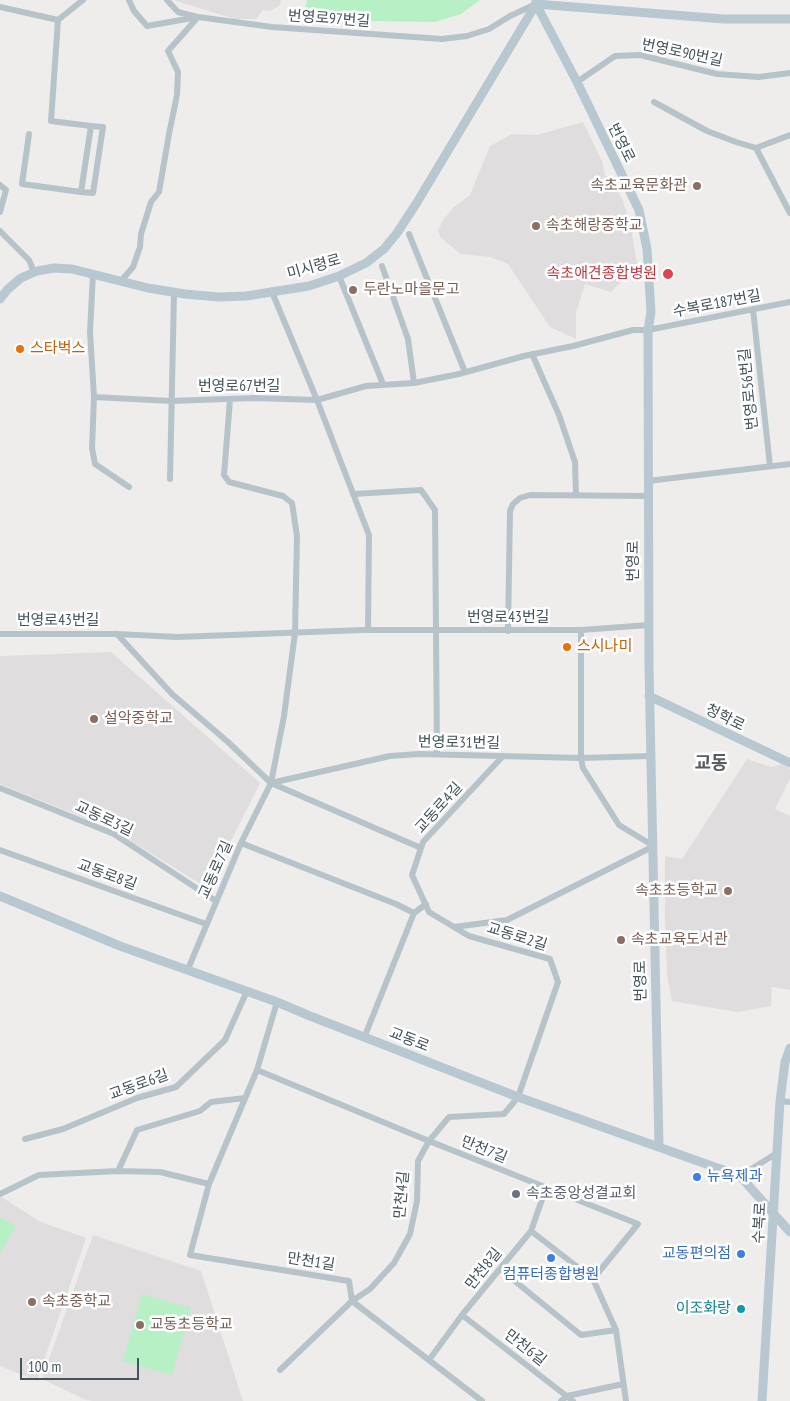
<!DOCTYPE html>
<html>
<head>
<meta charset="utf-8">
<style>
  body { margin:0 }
  #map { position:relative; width:790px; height:1401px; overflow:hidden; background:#efecec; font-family:"PT Sans Narrow",sans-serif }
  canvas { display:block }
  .scale { position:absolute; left:20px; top:1358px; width:119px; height:22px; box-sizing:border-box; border:2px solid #44535a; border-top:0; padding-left:6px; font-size:15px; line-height:18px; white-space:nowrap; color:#44535a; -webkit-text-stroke:4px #fff; paint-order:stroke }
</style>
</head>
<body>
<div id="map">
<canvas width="790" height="1401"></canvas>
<div class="scale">100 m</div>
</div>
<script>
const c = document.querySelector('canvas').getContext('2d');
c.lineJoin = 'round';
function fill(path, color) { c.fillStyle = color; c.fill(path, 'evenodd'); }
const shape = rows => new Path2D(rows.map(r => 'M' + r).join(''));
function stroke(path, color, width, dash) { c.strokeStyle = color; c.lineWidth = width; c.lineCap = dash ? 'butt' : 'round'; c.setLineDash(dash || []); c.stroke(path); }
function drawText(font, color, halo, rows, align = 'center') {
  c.font = font + ' "PT Sans Narrow","Noto Sans KR",sans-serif'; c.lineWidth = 5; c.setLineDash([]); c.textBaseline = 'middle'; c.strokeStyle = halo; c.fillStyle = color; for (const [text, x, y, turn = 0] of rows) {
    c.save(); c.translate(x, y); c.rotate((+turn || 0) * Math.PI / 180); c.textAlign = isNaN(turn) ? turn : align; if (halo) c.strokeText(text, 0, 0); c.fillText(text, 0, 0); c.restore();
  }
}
const education = shape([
  [173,0,281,0,280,5,270,11,263,10,256,19,235,19],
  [583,122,602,161,605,175,613,182,622,199,630,222,637,264,634,269,611,292,585,284,576,313,576,339,550,327,508,264,491,257,461,254,441,238,438,231,443,220,454,207,470,195,490,146,512,134,537,135],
  [111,652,260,783,207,888,110,828,0,784,0,656],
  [747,759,771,767,782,764,790,769,790,778,775,809,790,816,790,990,772,987,771,1006,737,1012,672,1001,667,974,665,922,665,856,682,859],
  [0,1196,39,1221,86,1238,37,1381,0,1366],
  [93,1235,201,1271,243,1401,93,1401,86,1400,42,1379]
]);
const green = shape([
  [307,0,480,0,461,14,435,22,303,20],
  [0,1217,16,1226,0,1253],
  [142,1294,191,1308,172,1375,123,1361]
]);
const street = shape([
  [129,0,134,11,147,26,198,17,272,27,442,39,467,36,489,29,510,16,536,4],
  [0,7,58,20],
  [577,82,615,56,640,55,717,74,759,77,790,73],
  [654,102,707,131,736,142,756,148,790,135],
  [29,134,22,184,81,192,91,126,51,121,58,20,83,0],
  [756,148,790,213],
  [0,185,6,190,0,212],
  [81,192,93,193,103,127,91,126],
  [0,231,29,260,34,272],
  [409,234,465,372],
  [382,266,408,339,414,383],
  [93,274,90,332,94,397,92,448,95,464,129,487],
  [339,276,383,384],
  [121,281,133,267,140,247,141,234,151,202,159,192,169,134,177,95,178,72,168,51,198,17,178,12,167,0],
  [272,292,317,400,369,535,368,630],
  [753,309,770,466],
  [532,354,559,415,575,462,576,495],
  [94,397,171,401,254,398,317,400,366,386,414,383,459,374,524,356,573,346,633,330,648,330,790,302],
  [170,479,174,293],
  [648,481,790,464],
  [353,494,421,490,435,510,437,754],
  [581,630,581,758,583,768,619,825,652,845],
  [508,631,510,511,513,504,520,498,530,495,648,496],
  [0,634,117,634,177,637,364,630,581,630,648,625],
  [117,634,172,694,228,742,271,783,421,848],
  [271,783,390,756,419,754,581,758,650,756],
  [0,788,114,834,216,901],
  [241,843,396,904,414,913,426,904],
  [0,850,206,924],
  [454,927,507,920,652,847],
  [188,969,241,843,271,783,284,716,295,633,297,536,292,503,283,496,229,482,224,475,230,400],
  [277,1002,257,1070,209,1184,190,1255,349,1281,352,1301,482,1401],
  [364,1038,414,913],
  [257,1070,429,1141,638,1224,593,1279,616,1330,626,1401],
  [780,1101,790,1102],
  [25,1139,63,1129,137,1098,176,1087,225,1040,247,991],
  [118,1171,137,1130,200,1111,211,1102,245,1098],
  [740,1176,777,1153],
  [0,1194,39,1175,118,1171,160,1172,209,1184],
  [531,1231,593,1279],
  [500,1269,581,1335,616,1330],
  [462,1315,573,1401],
  [429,1360,462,1315,531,1231,546,1188],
  [280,1370,352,1301,370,1289,394,1263,410,1234,417,1201,418,1161,429,1141,449,1117,504,1114,518,1097,558,982,550,959,469,936,429,912,412,875,423,842,503,756],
  [561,1401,567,1396,623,1384]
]);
const secondary = shape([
  [536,0,536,4,577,82,639,210,647,249,651,312,648,330,649,666,659,1146],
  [536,4,724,19,790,19],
  [0,299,8,289,21,278,37,271,54,268,72,269,148,288,185,294,219,297,246,296,309,286,339,276,366,263,384,249,397,233,416,204,536,4],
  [649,696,790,763],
  [0,896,120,946,277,1002,310,1016,518,1097,740,1176,790,1232],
  [762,1401,780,1101,785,1062,790,1048]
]);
const markers = [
  [697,186,5,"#8d6e63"],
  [536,226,5,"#8d6e63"],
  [668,274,6,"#e0444e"],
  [353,290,5,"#8d6e63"],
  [20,349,5,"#e8710a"],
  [567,647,5,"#e8710a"],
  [94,719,5,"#8d6e63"],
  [728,891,5,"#8d6e63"],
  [621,940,5,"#8d6e63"],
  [697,1177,5,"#3f7fe0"],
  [516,1194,5,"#6b7280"],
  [741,1254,5,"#3f7fe0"],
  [551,1258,5,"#3f7fe0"],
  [32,1302,5,"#8d6e63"],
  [741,1309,5,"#0f9aa8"],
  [140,1325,5,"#8d6e63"]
];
const streetNames = [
  ["번영로97번길",329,19,4],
  ["번영로90번길",682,53,12],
  ["번영로",621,143,64],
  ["미시령로",314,267,-16],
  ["수복로187번길",717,304,-11],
  ["번영로67번길",239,387],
  ["번영로56번길",749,389,-96],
  ["번영로",634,561,-90],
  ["번영로43번길",508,618],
  ["번영로43번길",58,621],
  ["청학로",725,718,26],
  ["번영로31번길",459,743,1],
  ["교동로4길",439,808,-48],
  ["교동로3길",104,819,25],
  ["교동로7길",216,870,-66],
  ["교동로8길",107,875,20],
  ["교동로2길",517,937,17],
  ["번영로",641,981,-91],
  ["교동로",409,1040,21],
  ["교동로6길",139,1085,-20],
  ["만천7길",484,1150,22],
  ["만천4길",402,1195,-85],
  ["수복로",760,1223,-87],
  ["만천1길",311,1262,9],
  ["만천8길",484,1269,-51],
  ["만천6길",525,1348,38]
];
const educationNames = [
  ["속초교육문화관",687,186,"right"],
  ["속초해랑중학교",546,226],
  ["두란노마을문고",363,290],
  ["설악중학교",104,719],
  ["속초초등학교",718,891,"right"],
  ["속초교육도서관",631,940],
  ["속초중학교",42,1302],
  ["교동초등학교",150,1325]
];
const healthNames = [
  ["속초애견종합병원",657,274]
];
const foodNames = [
  ["스타벅스",30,349],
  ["스시나미",577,647]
];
const shopNames = [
  ["뉴욕제과",707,1177],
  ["교동편의점",731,1254,"right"],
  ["컴퓨터종합병원",551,1275,"center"]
];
const worshipNames = [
  ["속초중앙성결교회",526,1194]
];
const cultureNames = [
  ["이조화랑",731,1309]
];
const quarterNames = [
  ["교동",711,764]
];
fill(education, '#e0ddde');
fill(green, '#b7f0c4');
stroke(street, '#b6c4ca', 6);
stroke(secondary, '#b8c8d1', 9);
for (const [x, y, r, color] of markers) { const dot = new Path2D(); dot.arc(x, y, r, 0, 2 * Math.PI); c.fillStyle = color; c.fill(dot); stroke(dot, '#fff', 2); }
drawText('15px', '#44535a', '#fff', streetNames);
drawText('15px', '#785e54', '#fff', educationNames, 'left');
drawText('15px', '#be3a42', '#fff', healthNames, 'right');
drawText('15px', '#c56008', '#fff', foodNames, 'left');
drawText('15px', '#366cbe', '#fff', shopNames, 'left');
drawText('15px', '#5b616d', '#fff', worshipNames, 'left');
drawText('15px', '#0d838f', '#fff', cultureNames, 'right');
drawText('bold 18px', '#595e61', '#fff', quarterNames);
</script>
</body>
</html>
